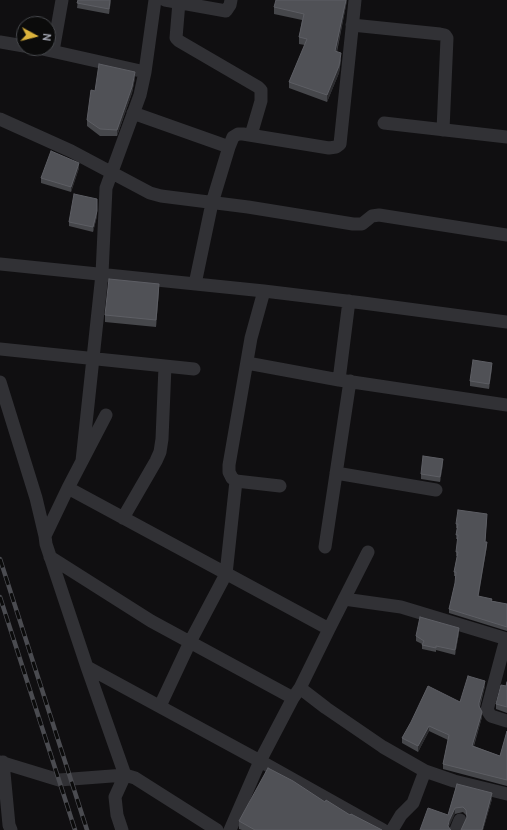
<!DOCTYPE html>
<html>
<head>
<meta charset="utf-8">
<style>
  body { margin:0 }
  #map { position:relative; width:507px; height:830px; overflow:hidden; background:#100f11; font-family:Cabin,sans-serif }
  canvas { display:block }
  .north { position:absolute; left:16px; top:16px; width:40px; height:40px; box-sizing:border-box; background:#0b0b0b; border:1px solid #47494d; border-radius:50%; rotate:97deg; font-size:11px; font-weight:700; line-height:16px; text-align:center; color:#a2a5b0 }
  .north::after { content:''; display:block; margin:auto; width:14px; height:18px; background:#dcb33c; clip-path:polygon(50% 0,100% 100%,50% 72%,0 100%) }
</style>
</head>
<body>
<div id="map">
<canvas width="507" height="830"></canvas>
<div class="north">N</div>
</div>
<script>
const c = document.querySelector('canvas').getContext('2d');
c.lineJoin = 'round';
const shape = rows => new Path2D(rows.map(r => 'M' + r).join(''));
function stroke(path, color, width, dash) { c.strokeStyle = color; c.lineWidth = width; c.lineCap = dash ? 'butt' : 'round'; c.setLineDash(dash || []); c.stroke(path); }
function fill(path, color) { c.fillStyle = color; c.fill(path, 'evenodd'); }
const street = shape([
  [165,0,226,11,230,5,231,0],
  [179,2,176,38,179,41,258,87,261,90,261,101,251,135],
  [352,25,440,34,445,35,447,38,443,130],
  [0,42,24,46],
  [38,48,145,72],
  [53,51,62,0],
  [133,113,229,147],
  [0,119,71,151,150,193,161,196,248,207,353,224,362,224,372,216,379,215,507,235],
  [384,123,507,137],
  [0,264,264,291,363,303,507,322],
  [195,284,212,203,229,147,233,137,238,134,243,134,329,148,336,147,340,144,355,0],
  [264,291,251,338,229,465,229,472,232,478,236,481,280,486],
  [0,349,194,369],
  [247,363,339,380,507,405],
  [339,380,349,301],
  [0,382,36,498,45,536],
  [106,415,68,488,45,536,46,544,87,667,125,775,115,797,117,815,122,830],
  [82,461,102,274,106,188,140,95,145,72,155,0],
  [336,473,436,490],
  [68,488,329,629],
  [123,518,156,461,160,452,162,439,165,366],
  [325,547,350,381],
  [50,557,151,621,293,698],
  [344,599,401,607,507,639],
  [506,639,487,710,491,716,507,721],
  [87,667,260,761,383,830],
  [300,688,326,708,383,747,425,771,454,781,507,794],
  [160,706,190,642,226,574,236,481],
  [0,762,59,780,125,775,135,778,217,830],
  [3,762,9,825,11,830],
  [230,830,260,761,293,698,300,688,329,629,368,552],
  [392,830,401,815,413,803,425,771],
  [456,830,460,820]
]);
const rail = shape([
  [0,559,87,830],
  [0,597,75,830]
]);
const wall = shape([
  [78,0,111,0,109,14,77,8],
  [347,0,337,52,341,60,339,73,327,102,289,88,289,82,305,45,299,44,299,37,302,20,274,14,274,7],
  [135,78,132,93,117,136,100,136,87,126,87,120,95,91],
  [79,168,71,192,41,183,41,178],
  [97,216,93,232,69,226,69,222],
  [159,291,156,327,105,322,105,315],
  [492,368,489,389,470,386,470,381],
  [443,464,440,482,421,479,421,474],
  [487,518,485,542,487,546,478,596,492,601,507,604,507,631,449,613,449,609,455,583,456,576,454,576,454,572,457,556,456,556,456,552,458,539,456,539,457,528,456,528,456,524],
  [459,633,455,655,436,650,436,652,422,649,422,644,416,641,416,636],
  [507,682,507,713,496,709,496,704,506,686],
  [485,686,480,707,482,717,474,746,500,756,507,731,507,786,443,769,443,764,448,740,429,731,418,752,402,743,402,738],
  [457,784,492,799,483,830,461,830,467,818,466,815,463,812,455,814,420,830,448,815],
  [325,802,350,815,382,830,242,830,239,829,239,821]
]);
const shadedWall = shape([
  [110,0,111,0,109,14,109,9],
  [346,0,347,0,347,1,335,58,335,51],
  [341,53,339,73,327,102,327,95],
  [135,72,135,78,132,93,117,136,117,130],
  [79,163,79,168,71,192,71,187],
  [97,199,97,216,93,232,93,227],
  [159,284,159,291,156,327,156,320],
  [492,363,492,368,489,389,489,384],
  [443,459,443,464,440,482,440,477],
  [487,542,487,546,478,600,478,596],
  [459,628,459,633,455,655,455,650],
  [485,681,485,686,479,708,479,703],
  [482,712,482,717,472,751,472,746],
  [429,726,429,731,418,752,418,746],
  [492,793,492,799,483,830,482,830],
  [455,808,455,814,449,827,448,830,449,821]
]);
const building = shape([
  [78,0,110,0,109,9,77,3,78,0],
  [276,0,346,0,335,51,341,53,339,66,327,95,289,82,307,39,299,37,304,14,274,7,276,0],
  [99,64,135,72,132,87,117,130,100,129,87,120,91,90,95,91,99,64],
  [51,151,79,163,71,187,41,178,51,151],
  [74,194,97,199,97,211,93,227,69,222,74,194],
  [109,279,159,284,156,320,105,315,109,279],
  [473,360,492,363,489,384,470,381,473,360],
  [423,456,443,459,440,477,421,474,423,456],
  [458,510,487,514,485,542,487,542,478,596,492,599,491,601,507,604,507,627,449,609,455,583,456,572,454,572,458,552,456,552,458,535,456,535,458,524,456,524,458,510],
  [420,617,459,628,455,650,436,646,436,648,422,645,424,641,416,636,420,617],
  [468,676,485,681,479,703,479,706,482,712,472,746,500,756,507,731,507,780,443,764,449,735,429,726,418,746,402,738,411,722,428,686,460,702,468,676],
  [507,682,507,707,496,704,501,685,506,686,507,682],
  [268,768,293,781,325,802,326,800,350,815,351,814,382,830,255,830,239,821,268,768],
  [457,784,492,793,482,830,461,830,467,817,466,810,463,807,455,808,449,821,448,826,450,829,451,830,420,830,428,808,448,815,457,784]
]);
stroke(street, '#313135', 13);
stroke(rail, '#4a4b50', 4.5);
stroke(rail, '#0b0b0b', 3, [9]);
fill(wall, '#46474b');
fill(shadedWall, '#2c2c2f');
fill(building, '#505156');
stroke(building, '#5d5e64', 1);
</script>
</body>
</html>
